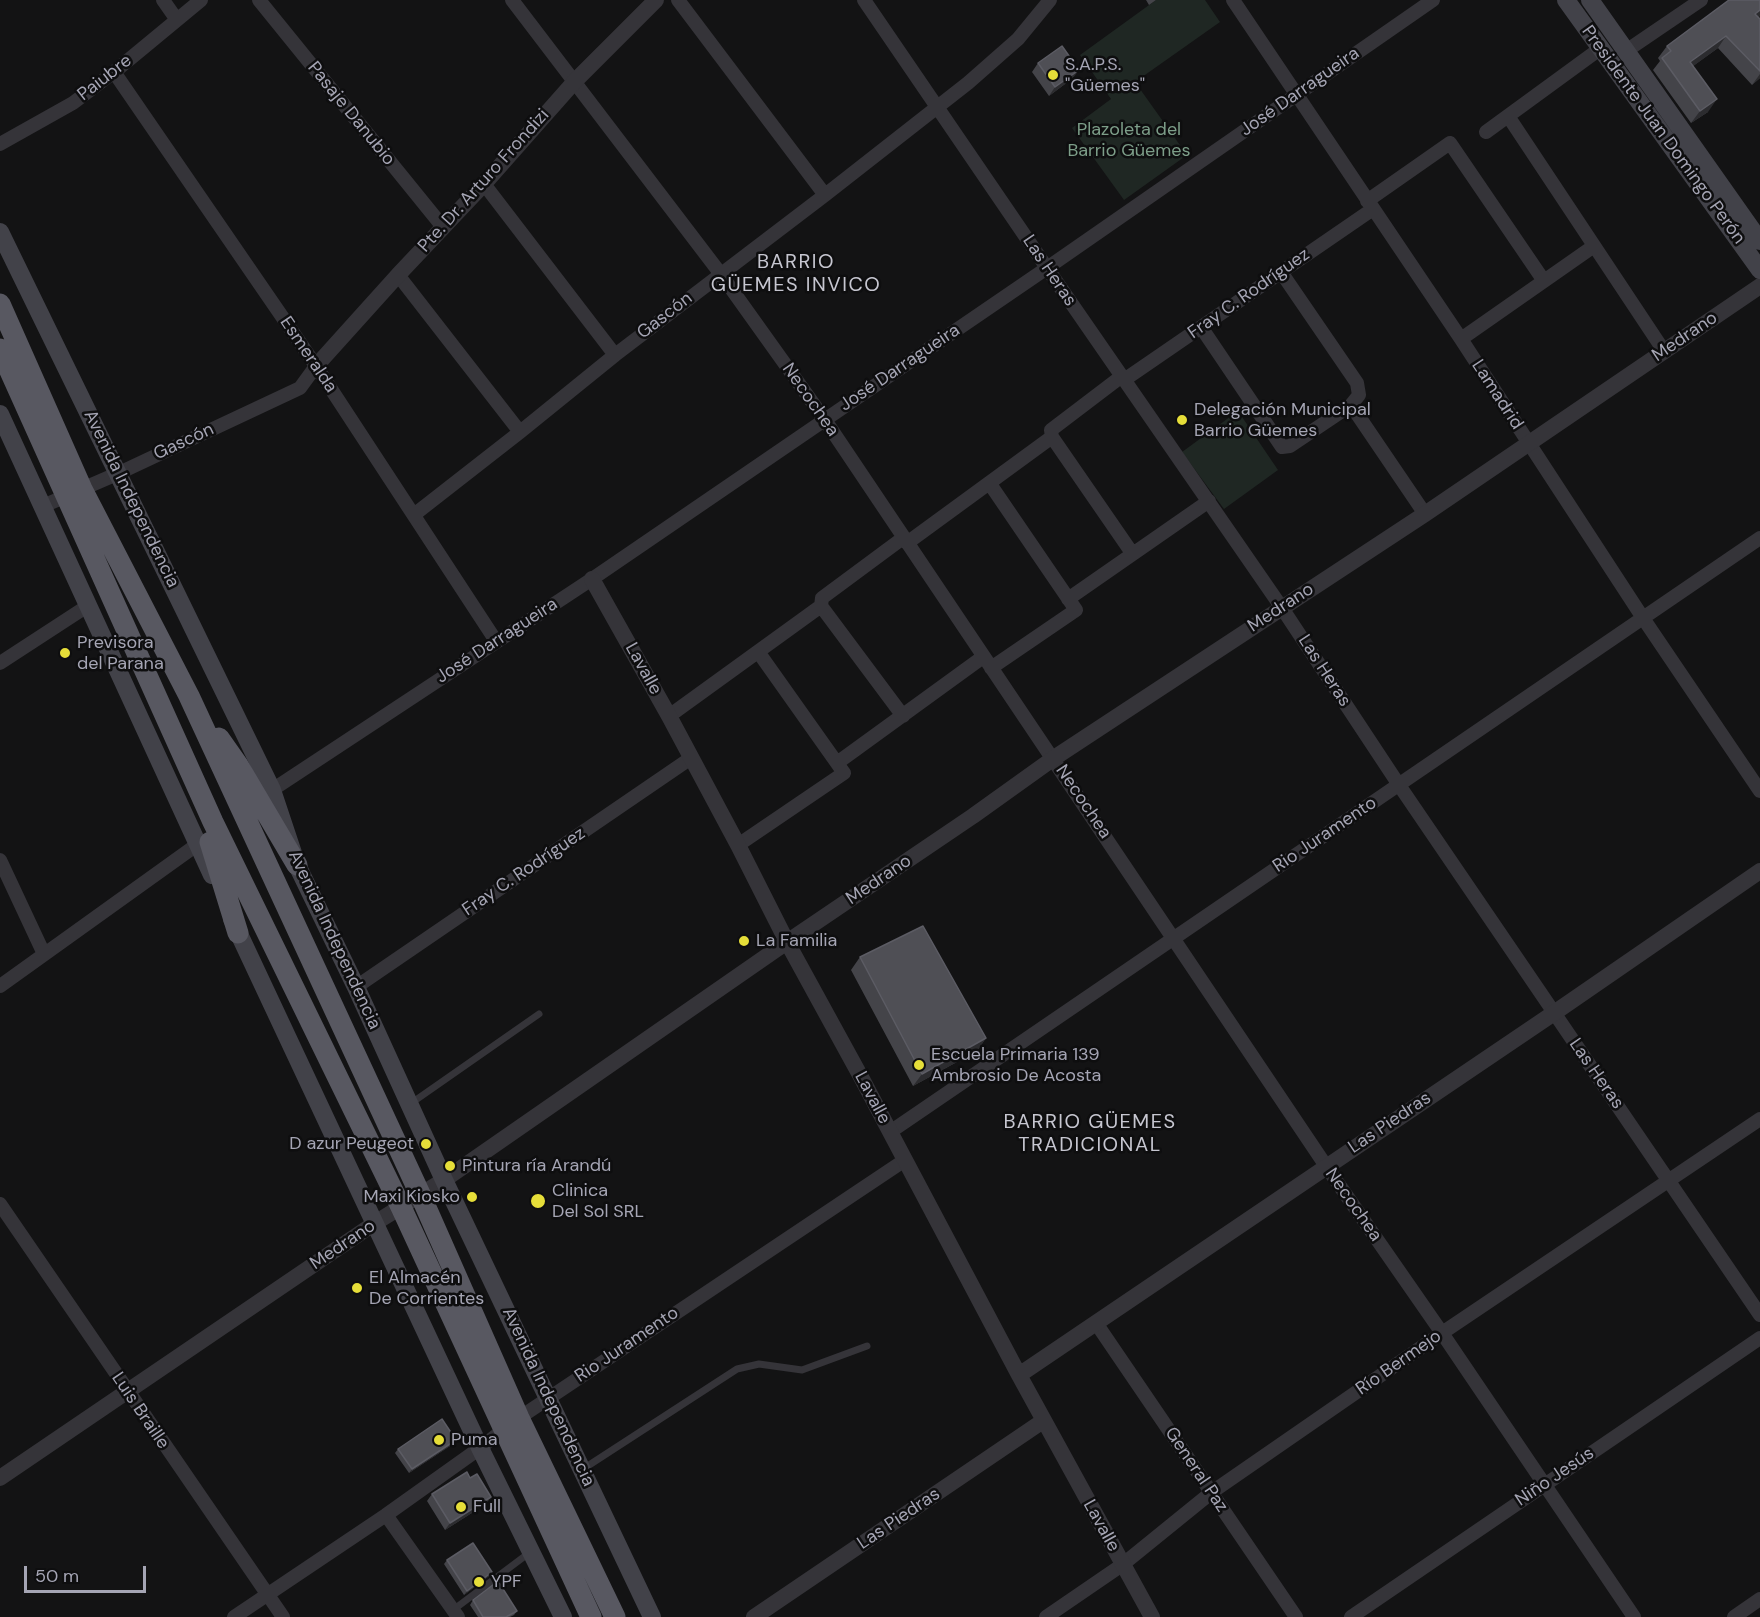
<!DOCTYPE html>
<html>
<head>
<meta charset="utf-8">
<style>
  body { margin:0 }
  #map { position:relative; width:1760px; height:1617px; overflow:hidden; background:#131314; font-family:"DM Sans",sans-serif }
  canvas { display:block }
  .scale { position:absolute; left:24px; top:1566px; width:122px; height:27px; box-sizing:border-box; border:3px solid #a5a5b4; border-top:0; padding-left:8px; font-size:18px; line-height:21px; white-space:nowrap; color:#a5a5b4; -webkit-text-stroke:4px #0e0e0f; paint-order:stroke }
</style>
</head>
<body>
<div id="map">
<canvas width="1760" height="1617"></canvas>
<div class="scale">50 m</div>
</div>
<script>
const c = document.querySelector('canvas').getContext('2d');
c.lineJoin = 'round';
function fill(path, color) { c.fillStyle = color; c.fill(path, 'evenodd'); }
const shape = rows => new Path2D(rows.map(r => 'M' + r).join(''));
function stroke(path, color, width, dash) { c.strokeStyle = color; c.lineWidth = width; c.lineCap = dash ? 'butt' : 'round'; c.setLineDash(dash || []); c.stroke(path); }
function drawText(font, color, halo, rows, align = 'center') {
  c.font = font + ' "DM Sans",sans-serif'; c.lineWidth = 5; c.setLineDash([]); c.textBaseline = 'middle'; c.strokeStyle = halo; c.fillStyle = color; for (const [text, x, y, turn = 0] of rows) {
    c.save(); c.translate(x, y); c.rotate((+turn || 0) * Math.PI / 180); c.textAlign = isNaN(turn) ? turn : align; if (halo) c.strokeText(text, 0, 0); c.fillText(text, 0, 0); c.restore();
  }
}
const green = shape([
  [1156,0,1205,0,1220,22,1135,82,1187,155,1124,200,1072,128,1111,99,1080,55],
  [1238,411,1278,470,1224,509,1182,452]
]);
const service = shape([
  [410,1104,539,1014],
  [583,1469,737,1369,759,1364,802,1370,867,1346],
  [453,1610,529,1553]
]);
const minor = shape([
  [163,0,177,20],
  [259,0,443,227],
  [512,0,720,273,825,420,1326,1166,1442,1333,1634,1617],
  [678,0,825,195],
  [864,0,1047,268,1282,608,1399,785,1760,1315],
  [1233,0,1461,339,1643,618,1760,791],
  [1626,51,1701,0],
  [114,72,316,366,496,641],
  [1508,116,1664,351],
  [1486,132,1601,48],
  [0,144,73,103,114,72,201,0],
  [484,184,615,355],
  [1367,201,1450,143,1544,281],
  [398,275,520,432],
  [1201,327,1282,447,1290,446,1351,405,1359,395,1357,383,1281,272],
  [1461,339,1594,246],
  [1122,376,1051,430,1052,437,1132,553],
  [1124,380,1373,209],
  [1351,405,1425,514],
  [990,484,1076,610,991,668],
  [43,506,119,473,300,388,316,366],
  [415,514,520,432,615,355,825,195,968,83,1018,39,1050,0],
  [907,543,1052,437],
  [1068,599,1209,501],
  [0,663,89,605],
  [669,716,821,606],
  [903,716,821,606,822,598,903,538],
  [837,763,983,657],
  [272,790,592,579,1047,268,1433,0],
  [738,845,844,773,759,653],
  [0,860,44,954],
  [0,986,198,844],
  [356,987,691,758],
  [890,1132,1760,538],
  [0,1204,283,1617],
  [1096,1323,1296,1617],
  [386,1515,458,1617],
  [234,1617,386,1515,480,1448,519,1418,905,1160],
  [1046,1617,1122,1565,1212,1492,1442,1333,1760,1119],
  [1351,1617,1760,1338],
  [1734,1617,1760,1599]
]);
const tertiary = shape([
  [316,366,398,275,484,184,575,81,656,0],
  [592,579,669,716,738,845,787,942,861,1077,1019,1375,1152,1617],
  [1019,1375,1554,1013,1760,871],
  [0,1478,375,1223,444,1180,787,942,973,816,1054,758,1425,514,1760,286],
  [754,1617,1043,1421]
]);
const secondary = shape([
  [1566,0,1760,270],
  [1590,0,1760,241],
  [0,232,272,790,297,865,356,987,444,1180,652,1617],
  [0,414,212,875],
  [232,919,480,1448,563,1617]
]);
const trunk = shape([
  [0,304,82,489,189,696,420,1194,519,1418,615,1617],
  [0,349,213,822,401,1207,591,1617],
  [219,738,238,765,297,865],
  [210,842,238,933]
]);
const wall = shape([
  [1146,0,1156,0,1149,5],
  [1760,0,1760,16,1758,17,1760,19,1760,78,1752,85,1718,48,1693,66,1708,112,1691,123,1653,70,1660,61,1658,58,1667,46],
  [1038,63,1073,78,1049,96,1032,72],
  [860,957,986,1038,977,1051,913,1086,851,970],
  [453,1444,409,1473,395,1453,398,1449],
  [432,1494,486,1504,445,1530,427,1501],
  [447,1560,489,1576,464,1595,444,1564],
  [473,1600,517,1611,514,1615,510,1617,478,1617,470,1605]
]);
const shadedWall = shape([
  [1760,10,1760,16,1746,26,1755,14],
  [1726,36,1718,48,1681,75,1690,62],
  [1079,70,1073,78,1049,96,1055,87],
  [1760,74,1760,78,1752,85],
  [1717,99,1708,112,1691,123,1700,111],
  [986,1038,977,1051,913,1086,922,1074],
  [456,1440,453,1444,409,1473,412,1469],
  [491,1497,486,1504,445,1530,450,1523],
  [492,1572,489,1576,464,1595,467,1591]
]);
const building = shape([
  [1729,0,1760,0,1760,10,1755,14,1760,19,1760,71,1726,36,1690,62,1717,99,1700,111,1662,58,1671,51,1667,46,1729,0],
  [1062,46,1079,70,1055,87,1038,63,1062,46],
  [923,926,986,1038,922,1074,860,957,923,926],
  [442,1419,456,1440,412,1469,398,1449,442,1419],
  [467,1472,470,1478,477,1474,491,1497,450,1523,432,1494,467,1472],
  [473,1543,492,1572,467,1591,447,1560,473,1543],
  [498,1581,517,1611,506,1617,483,1617,473,1600,498,1581]
]);
const markers = [
  [1053,75,6,"#e6de39"],
  [1182,420,6,"#e6de39"],
  [65,653,6,"#e6de39"],
  [744,941,6,"#e6de39"],
  [919,1065,6,"#e6de39"],
  [426,1144,6,"#e6de39"],
  [450,1166,6,"#e6de39"],
  [472,1197,6,"#e6de39"],
  [538,1201,8,"#e6de39"],
  [357,1288,6,"#e6de39"],
  [439,1440,6,"#e6de39"],
  [461,1507,6,"#e6de39"],
  [479,1582,6,"#e6de39"]
];
const poiNames = [
  ["S.A.P.S.",1065,65],
  ["\"Güemes\"",1065,86],
  ["Delegación Municipal",1194,410],
  ["Barrio Güemes",1194,431],
  ["Previsora",77,643],
  ["del Parana",77,664],
  ["La Familia",756,941],
  ["Escuela Primaria 139",931,1055],
  ["Ambrosio De Acosta",931,1076],
  ["D azur Peugeot",414,1144,"right"],
  ["Pintura ría Arandú",462,1166],
  ["Clinica",552,1191],
  ["Del Sol SRL",552,1212],
  ["Maxi Kiosko",460,1197,"right"],
  ["El Almacén",369,1278],
  ["De Corrientes",369,1299],
  ["Puma",451,1440],
  ["Full",473,1507],
  ["YPF",491,1582]
];
const streetNames = [
  ["Paiubre",105,78,-38],
  ["José Darragueira",1300,92,-35],
  ["Pasaje Danubio",351,114,51],
  ["Presidente Juan Domingo Perón",1663,135,54],
  ["Pte. Dr. Arturo Frondizi",484,181,-48],
  ["Las Heras",1049,271,56],
  ["Fray C. Rodríguez",1249,294,-35],
  ["Gascón",665,316,-38],
  ["Medrano",1685,337,-34],
  ["Esmeralda",308,355,56],
  ["José Darragueira",900,368,-34],
  ["Lamadrid",1497,395,57],
  ["Necochea",810,400,55],
  ["Gascón",184,442,-25],
  ["Avenida Independencia",131,499,64],
  ["Medrano",1281,608,-33],
  ["José Darragueira",497,641,-33],
  ["Lavalle",643,669,61],
  ["Las Heras",1324,671,57],
  ["Necochea",1083,802,56],
  ["Rio Juramento",1325,835,-34],
  ["Fray C. Rodríguez",524,872,-34],
  ["Medrano",879,880,-34],
  ["Avenida Independencia",334,940,65],
  ["Las Heras",1596,1074,55],
  ["Lavalle",872,1098,62],
  ["Las Piedras",1390,1123,-34],
  ["Necochea",1353,1205,55],
  ["Medrano",343,1245,-34],
  ["Rio Juramento",627,1345,-34],
  ["Río Bermejo",1399,1363,-35],
  ["Avenida Independencia",548,1397,65],
  ["Luis Braille",140,1411,56],
  ["General Paz",1196,1470,56],
  ["Niño Jesús",1555,1477,-34],
  ["Las Piedras",899,1519,-34],
  ["Lavalle",1101,1526,61]
];
const parkNames = [
  ["Plazoleta del",1129,130],
  ["Barrio Güemes",1129,151]
];
const neighbourhoodNames = [
  ["BARRIO",796,263],
  ["GÜEMES INVICO",796,286],
  ["BARRIO GÜEMES",1090,1123],
  ["TRADICIONAL",1090,1146]
];
fill(green, '#1f2723');
stroke(service, '#353439', 7);
stroke(minor, '#353439', 14);
stroke(tertiary, '#353439', 16);
stroke(secondary, '#424249', 18);
stroke(trunk, '#585861', 21);
fill(wall, '#444449');
fill(shadedWall, '#2c2c2f');
fill(building, '#4f4f55');
stroke(building, '#5c5c64', 1.5);
for (const [x, y, r, color] of markers) { const dot = new Path2D(); dot.arc(x, y, r, 0, 2 * Math.PI); c.fillStyle = color; c.fill(dot); stroke(dot, '#0e0e0f', 2); }
drawText('18px', '#a5a5b4', '#0e0e0f', poiNames, 'left');
drawText('18px', '#a5a5b4', '#0e0e0f', streetNames);
drawText('18px', '#7d9e89', '#0e0e0f', parkNames);
c.letterSpacing = '1.5px';
drawText('20px', '#c6c6d0', '#0e0e0f', neighbourhoodNames);
c.letterSpacing = '0px';
</script>
</body>
</html>
